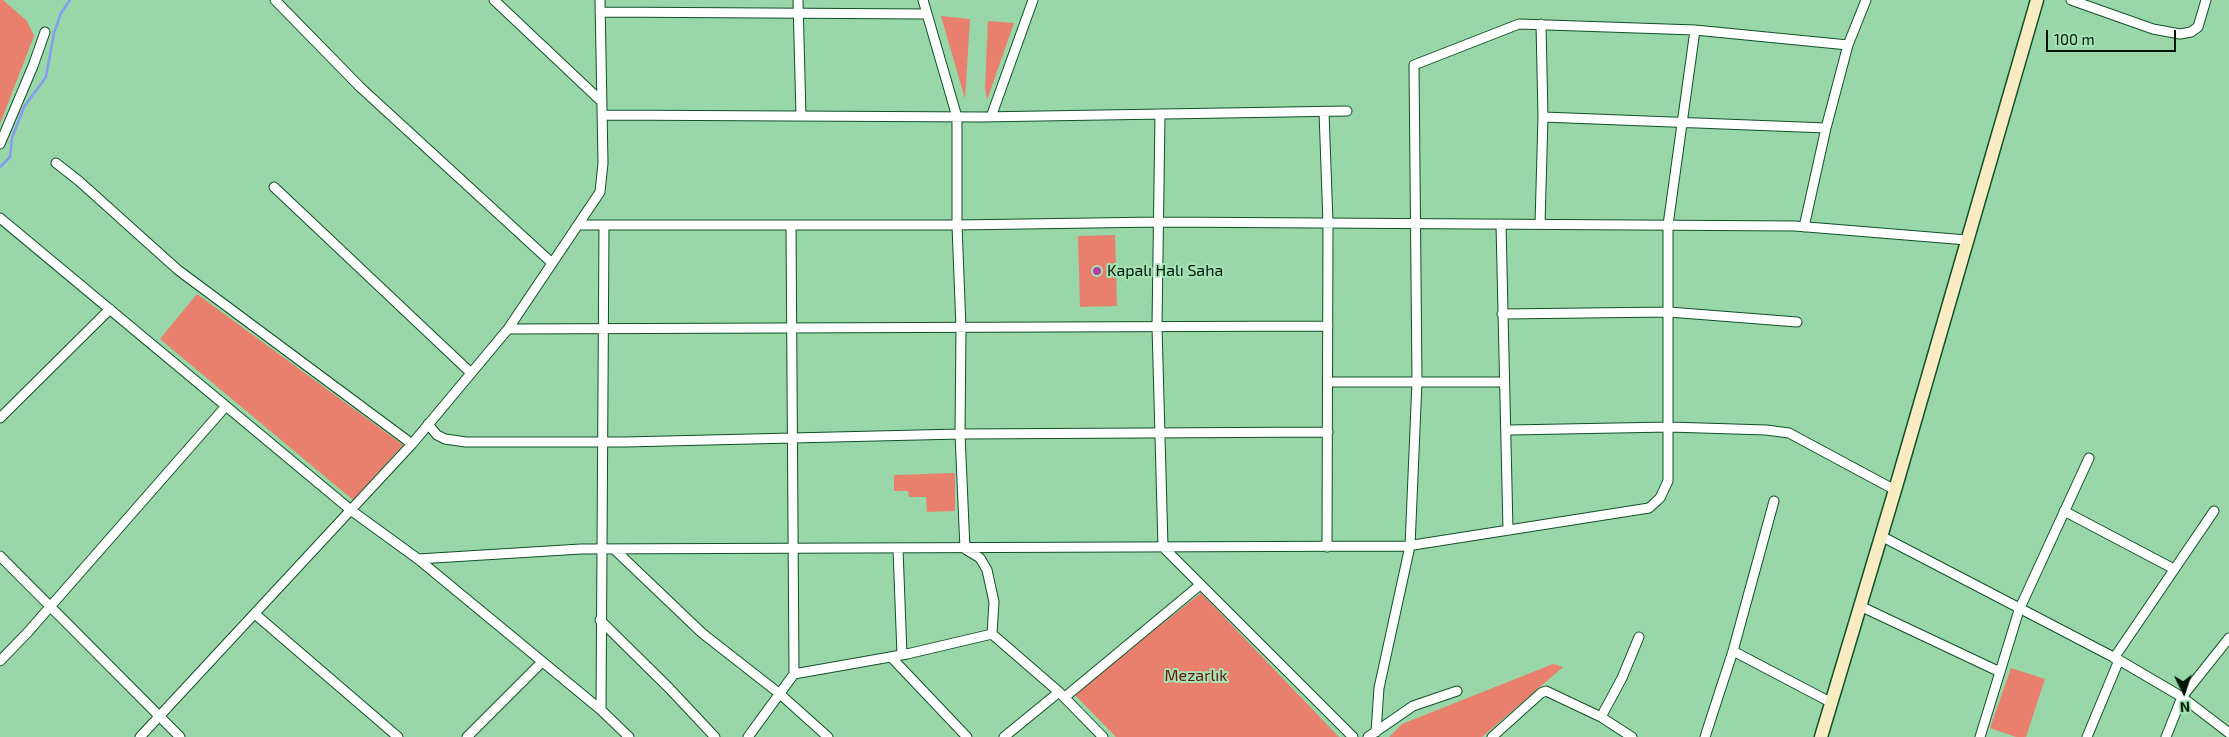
<!DOCTYPE html>
<html>
<head>
<meta charset="utf-8">
<style>
  body { margin:0 }
  #map { position:relative; width:2229px; height:737px; overflow:hidden; background:#99d6a8; font-family:"Exo 2",sans-serif }
  canvas { display:block }
  .north { position:absolute; left:2159px; top:667px; width:50px; height:50px; -webkit-text-stroke:4px #a5e3b4; paint-order:stroke; rotate:176deg; font-size:14px; font-weight:700; line-height:20px; text-align:center; color:#001506 }
  .north::after { content:''; display:block; margin:auto; width:18px; height:22px; background:#001506; clip-path:polygon(50% 0,100% 100%,50% 72%,0 100%) }
  .scale { position:absolute; left:2046px; top:30px; width:130px; height:22px; box-sizing:border-box; border:2px solid #001506; border-top:0; padding-left:6px; font-size:15px; line-height:18px; white-space:nowrap; color:#001506; -webkit-text-stroke:4px #a5e3b4; paint-order:stroke }
</style>
</head>
<body>
<div id="map">
<canvas width="2229" height="737"></canvas>
<div class="north">N</div>
<div class="scale">100 m</div>
</div>
<script>
const c = document.querySelector('canvas').getContext('2d');
c.lineJoin = 'round';
function fill(path, color) { c.fillStyle = color; c.fill(path, 'evenodd'); }
const shape = rows => new Path2D(rows.map(r => 'M' + r).join(''));
function stroke(path, color, width, dash) { c.strokeStyle = color; c.lineWidth = width; c.lineCap = dash ? 'butt' : 'round'; c.setLineDash(dash || []); c.stroke(path); }
function drawText(font, color, halo, rows, align = 'center') {
  c.font = font + ' "Exo 2",sans-serif'; c.lineWidth = 4; c.setLineDash([]); c.textBaseline = 'middle'; c.strokeStyle = halo; c.fillStyle = color; for (const [text, x, y, turn = 0] of rows) {
    c.save(); c.translate(x, y); c.rotate((+turn || 0) * Math.PI / 180); c.textAlign = isNaN(turn) ? turn : align; if (halo) c.strokeText(text, 0, 0); c.fillText(text, 0, 0); c.restore();
  }
}
const green = shape([
  [0,0,3,0,27,21,34,36,0,124],
  [941,16,970,19,965,99],
  [988,21,1014,23,987,100,985,87],
  [1115,235,1117,306,1080,307,1078,236],
  [197,294,403,445,353,500,160,339],
  [955,473,955,511,927,512,926,497,909,497,908,491,894,491,894,475],
  [1201,593,1339,737,1116,737,1074,694],
  [1553,664,1563,667,1482,737,1389,737,1402,724],
  [2011,668,2045,679,2026,737,2016,737,1990,728]
]);
const stream = shape([
  [0,167,10,157,12,138,24,107,46,77,54,33,61,13,70,0]
]);
const street = shape([
  [275,0,360,87,552,263],
  [494,0,602,102],
  [798,0,801,116],
  [923,0,957,117,957,225,961,328,960,434,965,549,980,558,987,570,994,602,992,634],
  [2071,0,2153,29,2180,34,2191,32,2198,27,2206,0],
  [600,12,927,14],
  [1324,112,1328,223,1327,547],
  [1160,114,1157,326,1163,547,1353,737],
  [602,115,980,117,1347,111],
  [991,117,1033,0],
  [1543,117,1826,128],
  [0,144,33,66,45,32],
  [56,163,79,181,178,270,412,444],
  [274,187,471,373],
  [0,218,352,511,418,559,601,710,629,737],
  [1501,224,1508,530],
  [1540,224,1543,117,1541,24],
  [578,225,957,225,1159,222,1795,226,1967,240],
  [791,225,794,674],
  [1804,227,1826,128,1848,45,1866,0],
  [1502,314,1669,312,1797,322],
  [508,329,1328,326],
  [1328,382,1504,382],
  [0,418,110,309],
  [428,424,437,435,445,439,466,442,625,442,960,434,1328,432],
  [1510,430,1669,427,1766,430,1789,433,1895,490],
  [2064,511,2174,569],
  [1881,536,2119,660,2182,697,2229,733],
  [614,549,702,633,780,694,828,737],
  [898,549,902,655],
  [0,556,180,737],
  [418,559,581,549,1407,546,1649,508,1660,498,1668,481,1668,225,1695,30],
  [1860,606,2000,672],
  [255,614,398,737],
  [600,620,669,688,715,737],
  [1733,651,1832,703],
  [891,657,967,737],
  [2114,658,2214,511],
  [0,661,28,632,226,406],
  [1065,697,1200,585],
  [601,710,604,225],
  [1601,717,1622,678,1639,637],
  [1376,732,1379,688,1410,546,1417,382,1414,65,1519,24,1695,30,1848,45],
  [140,737,412,444,508,329,600,192,603,163,600,0],
  [467,737,542,662],
  [748,737,794,674,907,654,992,634,1059,692,1103,737],
  [1004,737,1059,692],
  [1368,737,1413,706,1457,691],
  [1492,737,1541,693,1546,691,1601,717,1632,737],
  [1705,737,1733,651,1774,501],
  [1980,737,2019,610,2089,458],
  [2087,737,2119,660],
  [2166,737,2182,697,2229,638]
]);
const secondary = shape([
  [1821,737,1895,490,2037,0]
]);
const markers = [
  [1097,271,5,"#ae43a3"]
];
const poiNames = [
  ["Kapalı Halı Saha",1107,271]
];
const parkNames = [
  ["Mezarlık",1196,676]
];
fill(green, '#e8806d');
stroke(stream, '#859cf3', 2.5);
stroke(street, '#115129', 11);
stroke(secondary, '#115129', 15);
stroke(street, '#fff', 9);
stroke(secondary, '#f9ecc2', 12);
for (const [x, y, r, color] of markers) { const dot = new Path2D(); dot.arc(x, y, r, 0, 2 * Math.PI); c.fillStyle = color; c.fill(dot); stroke(dot, '#a5e3b4', 2); }
drawText('16px', '#001506', '#a5e3b4', poiNames, 'left');
drawText('16px', '#68160a', '#a5e3b4', parkNames);
</script>
</body>
</html>
